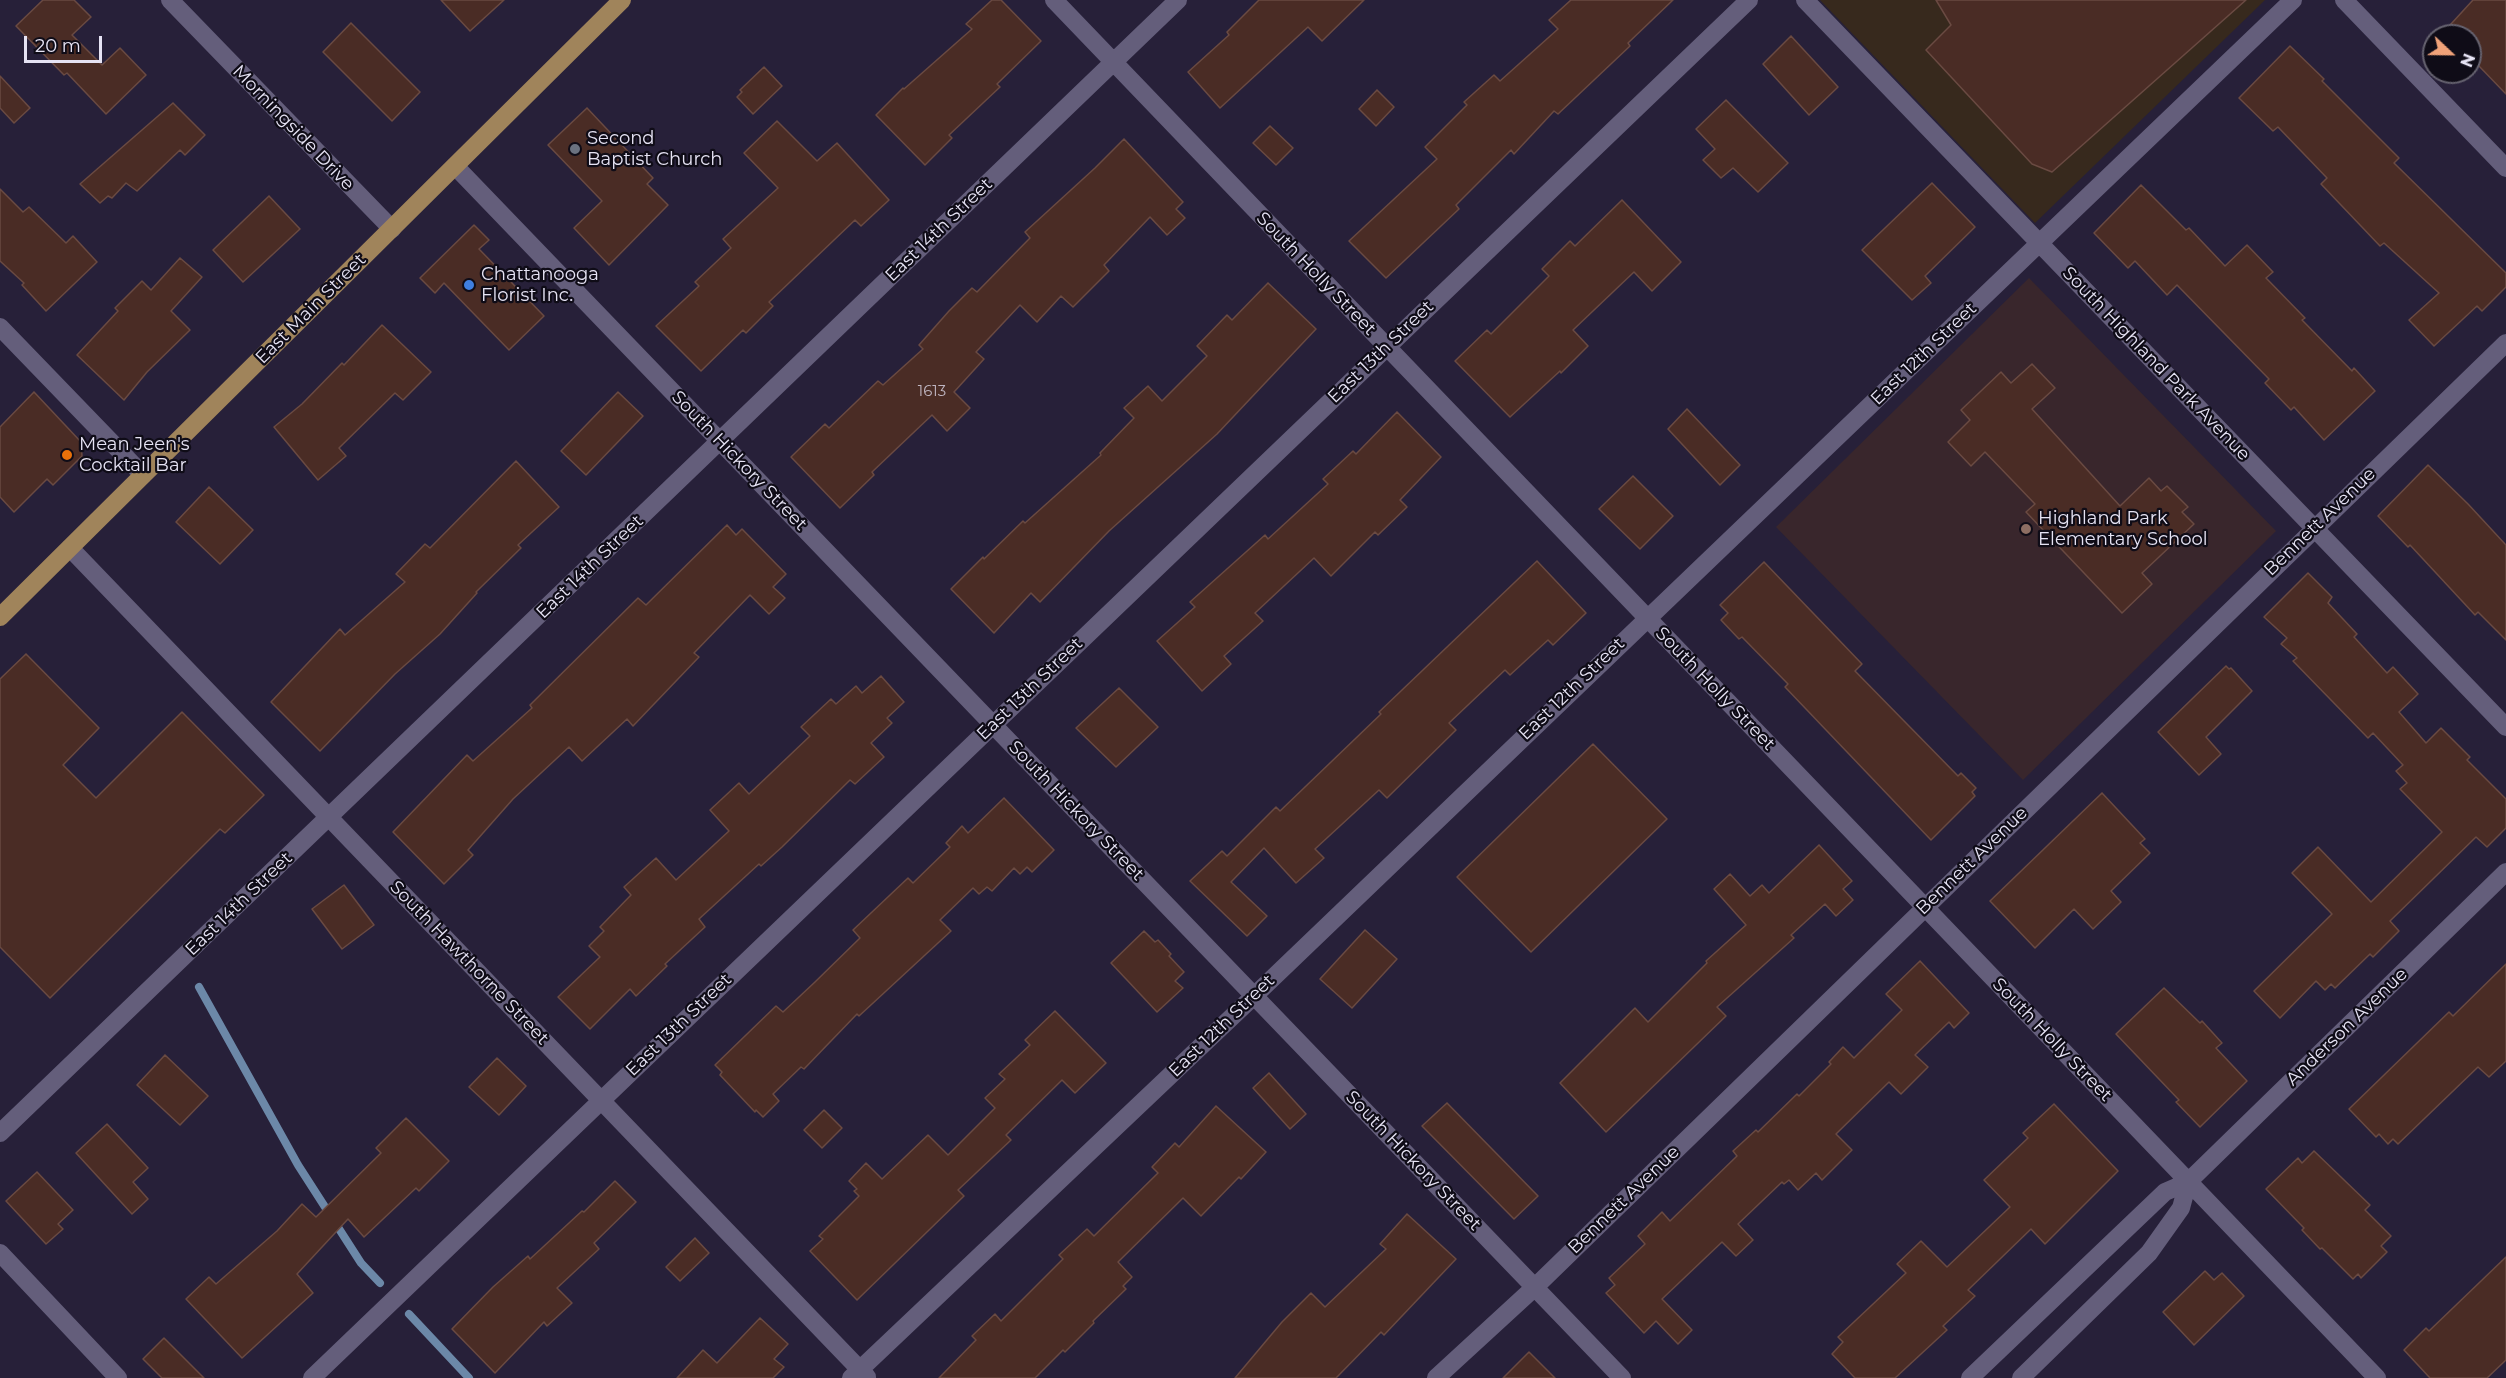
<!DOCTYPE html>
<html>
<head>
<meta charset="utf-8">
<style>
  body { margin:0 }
  #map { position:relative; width:2506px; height:1378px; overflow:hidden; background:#272039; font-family:Montserrat,sans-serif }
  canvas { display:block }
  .north { position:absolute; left:2422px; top:24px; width:60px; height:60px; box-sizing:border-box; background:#0f0c17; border:2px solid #65626f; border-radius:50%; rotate:112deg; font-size:16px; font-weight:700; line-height:24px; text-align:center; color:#e6e3f4 }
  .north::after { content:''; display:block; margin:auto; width:21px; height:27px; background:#f0a279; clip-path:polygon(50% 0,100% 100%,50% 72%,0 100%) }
  .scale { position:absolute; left:24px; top:36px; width:78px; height:27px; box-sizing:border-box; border:3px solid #e6e3f4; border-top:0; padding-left:8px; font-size:18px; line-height:21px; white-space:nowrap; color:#e6e3f4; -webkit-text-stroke:4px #0f0c17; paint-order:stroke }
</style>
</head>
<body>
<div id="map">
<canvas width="2506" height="1378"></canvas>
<div class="north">N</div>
<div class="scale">20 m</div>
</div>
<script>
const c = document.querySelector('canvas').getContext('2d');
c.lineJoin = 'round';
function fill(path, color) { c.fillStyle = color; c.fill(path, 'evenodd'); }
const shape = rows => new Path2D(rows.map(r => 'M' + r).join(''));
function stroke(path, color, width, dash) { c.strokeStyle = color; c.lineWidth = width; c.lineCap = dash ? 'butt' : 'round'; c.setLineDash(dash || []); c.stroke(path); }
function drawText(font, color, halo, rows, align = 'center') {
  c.font = font + ' Montserrat,sans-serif'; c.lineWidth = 4.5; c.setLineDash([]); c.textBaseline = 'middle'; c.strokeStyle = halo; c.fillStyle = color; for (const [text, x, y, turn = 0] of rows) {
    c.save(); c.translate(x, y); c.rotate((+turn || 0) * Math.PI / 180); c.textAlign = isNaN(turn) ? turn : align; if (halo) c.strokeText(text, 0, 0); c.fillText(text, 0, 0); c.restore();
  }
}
const industrial = shape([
  [1820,0,2265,0,2035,223]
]);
const education = shape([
  [2029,278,2276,531,2023,780,1776,527]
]);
const stream = shape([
  [199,987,298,1165,361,1263,380,1283],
  [409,1314,469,1378]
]);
const building = shape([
  [43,0,74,0,91,17,72,35,102,65,120,48,146,75,106,114,67,73,64,75,16,26,43,0],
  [441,0,504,0,470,31,441,0],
  [992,0,1001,0,1041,41,997,84,1000,87,949,135,952,138,925,165,876,115,903,88,904,89,972,29,966,24,992,0],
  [1259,0,1364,0,1322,41,1308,27,1220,108,1188,72,1229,35,1227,32,1259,0],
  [1571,0,1673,0,1628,43,1630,46,1558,114,1554,111,1514,154,1511,150,1456,205,1459,209,1386,278,1349,241,1437,159,1425,147,1467,105,1464,102,1494,75,1500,81,1558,29,1549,20,1571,0],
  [1936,0,2246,0,2052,172,2032,164,1926,50,1951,25,1936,0],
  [2473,0,2506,0,2506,94,2477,64,2480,62,2470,52,2470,36,2440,36,2473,0],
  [351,23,420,92,392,121,323,52,351,23],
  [1791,36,1838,87,1809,115,1763,64,1791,36],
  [2290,46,2324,79,2322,81,2399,158,2394,163,2506,273,2506,287,2482,311,2477,306,2434,346,2409,320,2439,293,2384,243,2380,246,2321,184,2327,178,2278,127,2273,131,2239,98,2290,46],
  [764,67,782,86,753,114,737,97,742,92,740,90,764,67],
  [0,76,30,108,14,123,0,108,0,76],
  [1377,90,1394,107,1376,126,1359,109,1377,90],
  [1726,100,1788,163,1758,192,1733,168,1721,178,1703,160,1715,149,1696,129,1726,100],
  [173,103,205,135,185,155,180,150,137,191,126,183,112,198,108,196,100,203,80,184,173,103],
  [587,108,653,178,647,184,668,205,609,265,574,228,602,201,548,145,587,108],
  [777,121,817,161,837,143,889,200,861,226,855,220,769,302,773,306,746,333,743,330,701,371,656,326,699,286,695,282,731,248,723,239,778,188,744,153,777,121],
  [1270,126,1293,148,1276,165,1253,143,1270,126],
  [1124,139,1183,202,1176,209,1185,218,1167,235,1150,217,1104,265,1109,271,1073,307,1061,296,1037,322,1020,305,976,352,984,359,954,392,970,408,947,431,932,415,872,472,874,475,840,508,791,457,825,424,829,428,878,381,883,385,923,349,919,345,949,311,972,288,977,292,1030,238,1025,232,1095,168,1124,139],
  [1932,183,1975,227,1925,276,1931,283,1912,300,1862,250,1932,183],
  [2141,185,2186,230,2189,228,2225,266,2247,245,2273,272,2266,278,2305,318,2302,320,2352,371,2354,368,2375,391,2324,440,2294,407,2291,410,2265,383,2269,379,2177,285,2167,295,2135,261,2128,268,2094,233,2141,185],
  [0,189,23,212,29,207,66,243,73,236,97,262,46,311,22,285,24,283,0,261,0,189],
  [269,196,300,229,243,282,213,250,269,196],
  [1622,200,1681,262,1652,291,1634,272,1573,330,1588,346,1561,373,1560,371,1510,417,1455,361,1487,330,1491,334,1549,276,1542,269,1570,241,1575,246,1622,200],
  [474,225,489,240,479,249,544,316,509,350,444,283,435,293,420,278,474,225],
  [180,258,202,277,171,311,190,330,147,372,124,400,77,355,118,311,115,308,142,281,151,290,180,258],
  [1268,283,1316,329,1217,434,1109,531,1040,602,1031,593,994,633,951,589,983,557,984,559,1023,521,1025,523,1101,455,1100,453,1134,418,1124,408,1148,386,1162,401,1207,356,1197,346,1227,315,1232,320,1268,283],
  [382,325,431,372,403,400,395,393,339,448,346,456,318,480,274,427,302,404,342,363,344,365,382,325],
  [2032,364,2055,388,2032,409,2120,506,2149,478,2161,491,2167,486,2188,507,2182,512,2194,524,2142,573,2152,584,2122,613,2026,512,2035,504,1985,452,1971,466,1948,442,1970,420,1961,410,2001,372,2011,383,2032,364],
  [34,392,81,442,82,456,53,485,47,479,14,512,0,497,0,427,34,392],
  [618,392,643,416,586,475,561,451,618,392],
  [1687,409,1740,465,1720,485,1668,429,1687,409],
  [1397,412,1441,457,1400,500,1407,507,1378,535,1375,532,1331,576,1314,558,1255,613,1263,621,1224,656,1231,664,1202,691,1157,641,1195,607,1190,602,1265,535,1268,539,1328,484,1323,479,1353,451,1356,454,1397,412],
  [516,461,559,507,518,545,521,548,476,592,477,593,440,634,395,674,320,751,271,702,340,629,345,635,405,582,396,574,425,544,430,548,516,461],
  [2428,465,2468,504,2506,545,2506,640,2478,612,2475,615,2410,545,2408,547,2378,516,2428,465],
  [1633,476,1673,516,1640,549,1599,509,1633,476],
  [209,487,253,530,220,564,176,522,209,487],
  [727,525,736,535,742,529,786,574,773,587,785,598,769,614,750,595,694,653,699,657,633,726,627,719,582,761,569,747,513,799,468,850,473,855,444,884,393,832,467,755,473,761,532,708,530,705,638,598,646,605,727,525],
  [1537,561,1586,613,1553,645,1548,640,1510,675,1505,670,1449,723,1456,730,1387,798,1379,790,1315,849,1324,858,1296,883,1264,848,1231,882,1267,916,1247,936,1190,881,1222,851,1227,856,1276,807,1280,811,1381,714,1379,712,1537,561],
  [1764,562,1862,664,1855,671,1958,776,1961,773,1976,788,1972,792,1975,796,1931,840,1785,687,1788,684,1742,637,1739,639,1721,620,1728,613,1720,605,1764,562],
  [2308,573,2332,597,2328,603,2357,634,2354,637,2387,673,2393,667,2418,694,2399,712,2426,743,2441,728,2470,757,2467,760,2506,799,2506,828,2487,847,2476,837,2390,921,2399,931,2373,957,2370,954,2335,988,2331,984,2325,990,2316,981,2280,1018,2254,991,2332,914,2292,873,2318,847,2371,902,2442,832,2400,789,2407,783,2396,771,2403,765,2373,733,2368,738,2293,661,2297,658,2281,644,2287,638,2264,617,2308,573],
  [26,654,99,728,63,765,96,798,182,712,264,795,225,833,220,829,50,998,0,947,0,679,26,654],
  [2226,666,2229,669,2231,668,2252,691,2206,737,2221,754,2199,775,2158,732,2226,666],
  [881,676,904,702,887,718,892,723,871,743,884,757,855,784,850,780,782,847,761,866,759,864,699,919,705,927,665,964,667,966,636,996,630,989,590,1029,558,997,600,957,589,946,604,931,600,927,631,895,624,887,656,858,676,880,729,831,710,810,739,783,749,794,810,736,801,727,831,699,836,704,856,686,862,693,881,676],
  [1119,688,1158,727,1116,767,1076,728,1119,688],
  [1593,744,1667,819,1531,952,1457,877,1593,744],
  [2102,793,2145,839,2140,843,2150,853,2111,891,2121,902,2093,929,2074,909,2035,948,1990,901,2102,793],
  [1004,798,1054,850,1032,872,1027,867,1020,874,1014,868,992,891,987,887,979,894,973,888,940,920,951,931,859,1016,857,1014,804,1069,801,1067,773,1094,779,1101,763,1117,756,1110,755,1112,720,1075,722,1072,715,1065,776,1006,783,1012,815,982,860,938,853,930,908,878,913,883,950,847,946,843,962,826,968,833,1004,798],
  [1819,845,1852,881,1843,889,1853,900,1836,916,1825,904,1791,935,1794,938,1717,1007,1726,1016,1606,1132,1560,1083,1635,1008,1648,1022,1707,963,1706,961,1746,925,1714,889,1730,874,1750,896,1762,885,1769,893,1819,845],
  [344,885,374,925,342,949,312,909,344,885],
  [1365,930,1397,959,1352,1008,1320,979,1365,930],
  [1144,931,1155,942,1158,940,1171,954,1169,956,1184,972,1175,981,1183,988,1157,1012,1111,963,1144,931],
  [1920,961,1969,1013,1954,1028,1949,1022,1915,1055,1928,1067,1901,1094,1889,1082,1836,1134,1852,1150,1822,1180,1816,1173,1798,1190,1789,1180,1784,1184,1782,1182,1738,1224,1753,1240,1736,1256,1722,1242,1662,1299,1692,1330,1678,1344,1656,1321,1644,1333,1606,1293,1615,1285,1609,1278,1645,1244,1638,1236,1662,1212,1670,1221,1737,1156,1733,1151,1756,1130,1758,1132,1797,1094,1799,1096,1831,1064,1829,1062,1843,1047,1854,1058,1902,1010,1886,994,1920,961],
  [2506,964,2506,1061,2489,1077,2478,1067,2398,1144,2393,1139,2388,1144,2379,1134,2376,1137,2349,1109,2449,1012,2453,1016,2506,964],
  [2164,988,2200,1023,2202,1021,2222,1043,2216,1048,2247,1081,2200,1127,2176,1102,2179,1100,2116,1034,2164,988],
  [1055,1011,1106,1063,1075,1093,1062,1080,1006,1135,1011,1140,958,1190,964,1196,857,1300,810,1251,823,1239,819,1236,859,1196,854,1191,857,1189,849,1181,866,1163,882,1179,928,1135,948,1155,995,1108,985,1098,1005,1079,999,1074,1030,1045,1025,1040,1055,1011],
  [165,1055,208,1096,180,1125,137,1085,165,1055],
  [497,1058,526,1086,499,1115,469,1087,497,1058],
  [1269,1073,1306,1114,1290,1129,1253,1088,1269,1073],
  [1447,1103,1538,1196,1514,1219,1422,1126,1447,1103],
  [2054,1104,2118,1171,2045,1244,2031,1229,1968,1290,1975,1296,1943,1326,1947,1330,1895,1378,1855,1378,1832,1354,1843,1342,1838,1337,1906,1273,1897,1264,1921,1241,1947,1267,2010,1207,1984,1180,2028,1138,2023,1133,2054,1104],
  [1216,1106,1266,1152,1241,1179,1239,1177,1201,1216,1183,1198,1118,1262,1132,1277,1123,1286,1126,1289,1093,1321,1094,1323,1065,1352,1063,1350,1035,1378,939,1378,976,1340,972,1336,995,1314,1001,1321,1063,1259,1059,1255,1087,1229,1094,1236,1158,1173,1152,1167,1175,1143,1179,1147,1216,1106],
  [824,1110,842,1128,822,1148,804,1130,824,1110],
  [406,1118,449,1161,419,1191,416,1188,364,1237,348,1219,297,1274,313,1293,242,1358,186,1299,209,1277,216,1284,277,1231,302,1204,316,1217,381,1153,376,1148,406,1118],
  [107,1124,148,1168,133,1182,148,1199,132,1214,76,1153,107,1124],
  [2314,1151,2370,1205,2365,1210,2391,1236,2381,1246,2387,1252,2361,1278,2358,1274,2353,1279,2322,1248,2320,1249,2302,1230,2304,1228,2266,1189,2298,1158,2302,1163,2314,1151],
  [37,1172,73,1210,58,1224,63,1229,46,1244,6,1201,37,1172],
  [615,1181,636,1202,594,1243,599,1249,557,1288,572,1303,547,1326,544,1322,495,1373,452,1329,493,1287,528,1256,530,1259,582,1211,584,1212,615,1181],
  [1407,1214,1456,1259,1384,1335,1381,1332,1336,1378,1235,1378,1282,1322,1311,1293,1325,1307,1386,1249,1380,1244,1407,1214],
  [695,1238,709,1253,680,1281,666,1267,695,1238],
  [2506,1257,2506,1360,2487,1378,2430,1378,2404,1350,2426,1328,2429,1331,2506,1257],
  [2205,1271,2214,1280,2222,1273,2244,1296,2194,1345,2163,1312,2205,1271],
  [760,1318,788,1344,774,1359,784,1367,773,1378,677,1378,703,1350,717,1363,760,1318],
  [164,1338,204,1378,162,1378,143,1359,164,1338],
  [1529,1352,1555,1378,1503,1378,1529,1352]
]);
const street = shape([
  [170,0,392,229],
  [1054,0,2377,1378],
  [1805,0,2506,727],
  [2344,0,2506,168],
  [455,166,1622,1378],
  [0,327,143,475],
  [70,548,867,1377],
  [0,1133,1178,0],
  [0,1253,118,1378],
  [312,1378,1749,0],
  [851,1378,1254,996,2293,0],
  [1436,1378,1535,1287,2506,343],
  [1970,1378,2165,1192,2188,1182,2506,872],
  [2021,1378,2149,1253,2181,1208,2188,1182]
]);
const primary = shape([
  [0,617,622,0]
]);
const markers = [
  [575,149,6,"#6b7280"],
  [469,285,6,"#3f7fe0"],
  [67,455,6,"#e8710a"],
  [2026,529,6,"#8d6e63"]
];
const numberNames = [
  ["1613",932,392]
];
const streetNames = [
  ["Morningside Drive",293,128,46],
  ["East 14th Street",939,230,-44],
  ["South Holly Street",1316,274,46],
  ["East Main Street",311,309,-45],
  ["East 13th Street",1381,352,-44],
  ["East 12th Street",1924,354,-44],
  ["South Highland Park Avenue",2156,364,46],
  ["South Hickory Street",739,461,46],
  ["Bennett Avenue",2320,522,-44],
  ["East 14th Street",590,567,-44],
  ["East 13th Street",1030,689,-44],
  ["East 12th Street",1572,689,-44],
  ["South Holly Street",1715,689,46],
  ["South Hickory Street",1076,811,46],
  ["Bennett Avenue",1972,861,-44],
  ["East 14th Street",239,904,-44],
  ["South Hawthorne Street",469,963,46],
  ["East 13th Street",679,1025,-44],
  ["East 12th Street",1222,1026,-44],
  ["Anderson Avenue",2347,1027,-44],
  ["South Holly Street",2052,1040,46],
  ["South Hickory Street",1413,1161,46],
  ["Bennett Avenue",1624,1200,-44]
];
const poiNames = [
  ["Second",587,139],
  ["Baptist Church",587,160],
  ["Chattanooga",481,275],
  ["Florist Inc.",481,296],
  ["Mean Jeen's",79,445],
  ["Cocktail Bar",79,466],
  ["Highland Park",2038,519],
  ["Elementary School",2038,540]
];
fill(industrial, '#37291d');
fill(education, '#39262c');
stroke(stream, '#6c88a8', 8);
fill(building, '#4a2c25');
stroke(building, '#6a4a42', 1.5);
stroke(street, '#645e7b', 18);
stroke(primary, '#a0845b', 18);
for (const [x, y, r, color] of markers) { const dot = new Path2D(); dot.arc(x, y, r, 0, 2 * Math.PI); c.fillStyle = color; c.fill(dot); stroke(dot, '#0f0c17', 2); }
drawText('15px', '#bfb5c0', null, numberNames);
drawText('18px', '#e6e3f4', '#0f0c17', streetNames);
drawText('18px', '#e6e3f4', '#0f0c17', poiNames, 'left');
</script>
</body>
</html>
